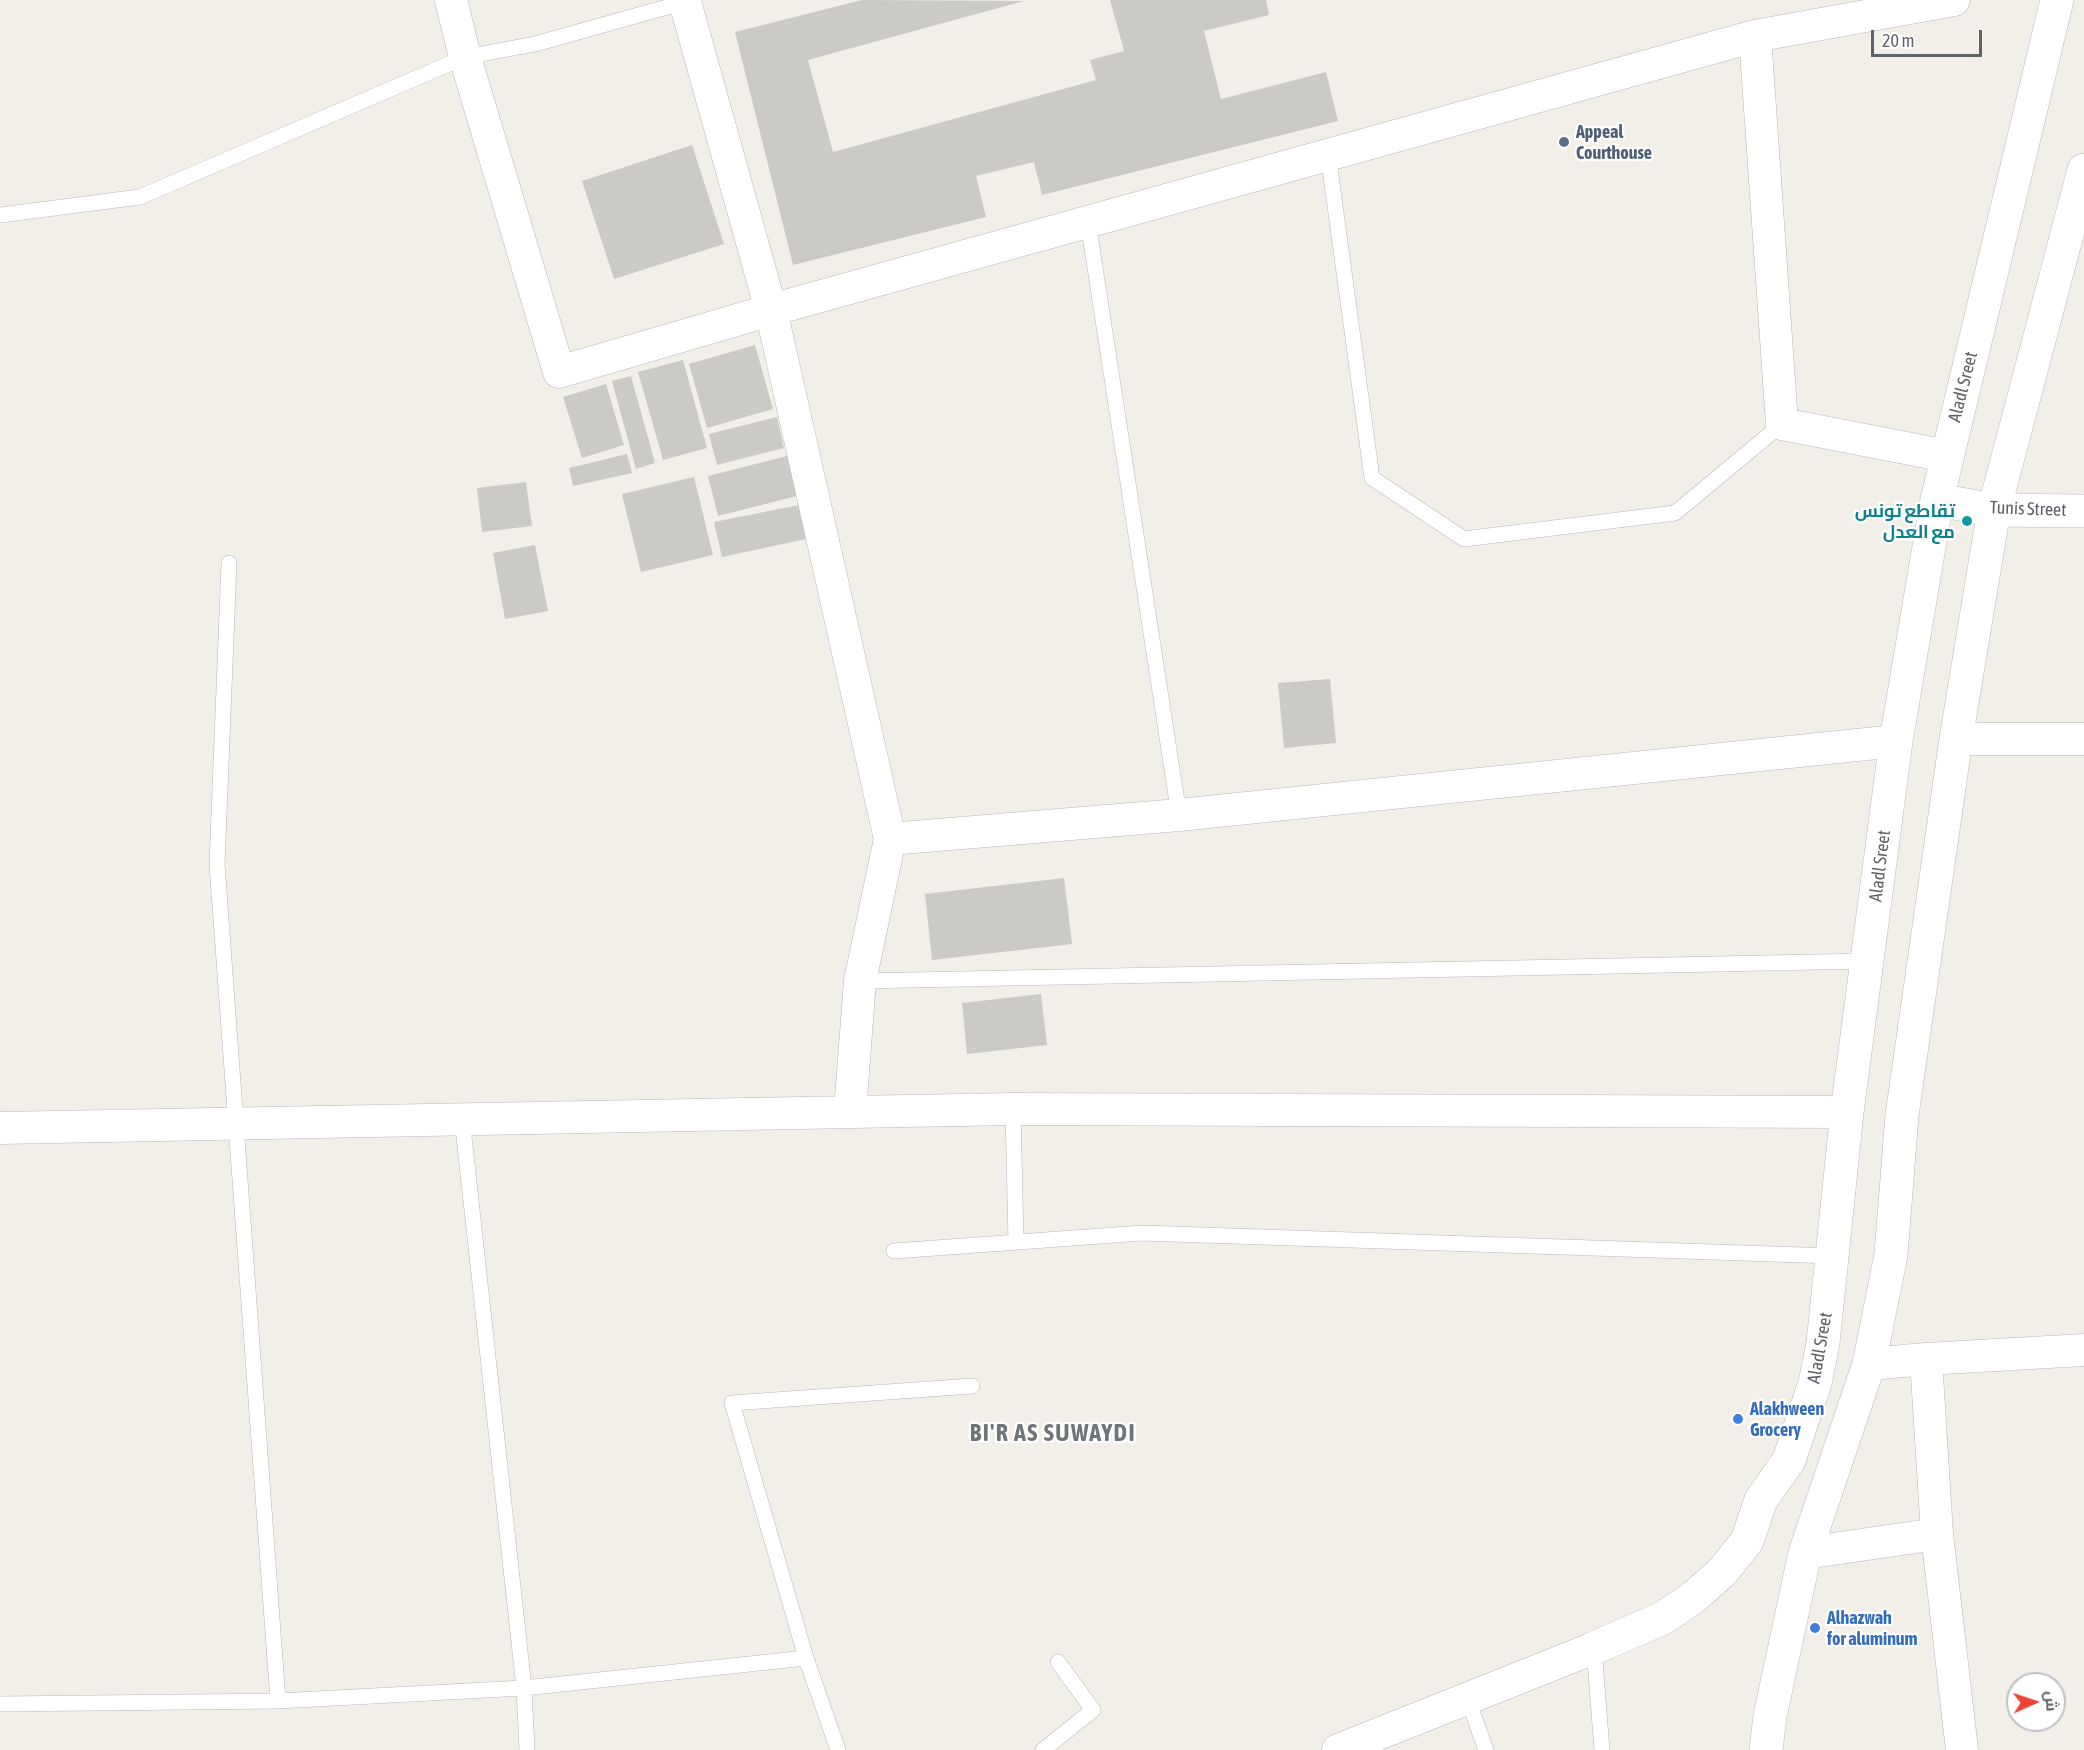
<!DOCTYPE html>
<html>
<head>
<meta charset="utf-8">
<style>
  body { margin:0 }
  #map { position:relative; width:2084px; height:1750px; overflow:hidden; background:#f1efe8; font-family:"Asap Condensed",Cairo,sans-serif }
  canvas { display:block }
  .north { position:absolute; left:2006px; top:1672px; width:60px; height:60px; box-sizing:border-box; background:#fff; border:2px solid #bfc1c3; border-radius:50%; rotate:87deg; font-size:16px; font-weight:700; line-height:24px; text-align:center; color:#5f6368 }
  .north::after { content:''; display:block; margin:auto; width:21px; height:27px; background:#ea4335; clip-path:polygon(50% 0,100% 100%,50% 72%,0 100%) }
  .scale { position:absolute; left:1871px; top:30px; width:111px; height:27px; box-sizing:border-box; border:3px solid #5f6368; border-top:0; padding-left:8px; font-size:18px; line-height:21px; white-space:nowrap; color:#5f6368; -webkit-text-stroke:4px #fff; paint-order:stroke }
</style>
</head>
<body>
<div id="map">
<canvas width="2084" height="1750"></canvas>
<div class="north">ش</div>
<div class="scale">20 m</div>
</div>
<script>
const c = document.querySelector('canvas').getContext('2d');
c.lineJoin = 'round';
function fill(path, color) { c.fillStyle = color; c.fill(path, 'evenodd'); }
const shape = rows => new Path2D(rows.map(r => 'M' + r).join(''));
function stroke(path, color, width, dash) { c.strokeStyle = color; c.lineWidth = width; c.lineCap = dash ? 'butt' : 'round'; c.setLineDash(dash || []); c.stroke(path); }
function drawText(font, color, halo, rows, align = 'center') {
  c.font = font + ' "Asap Condensed",Cairo,sans-serif'; c.lineWidth = 4.5; c.setLineDash([]); c.textBaseline = 'middle'; c.strokeStyle = halo; c.fillStyle = color; for (const [text, x, y, turn = 0] of rows) {
    c.save(); c.translate(x, y); c.rotate((+turn || 0) * Math.PI / 180); c.textAlign = isNaN(turn) ? turn : align; if (halo) c.strokeText(text, 0, 0); c.fillText(text, 0, 0); c.restore();
  }
}
const building = shape([
  [862,0,1024,1,808,60,833,152,1096,80,1090,60,1124,51,1110,0,1266,0,1269,15,1204,31,1221,99,1326,72,1338,121,1042,195,1034,162,976,176,986,217,793,265,735,32],
  [692,145,724,244,614,279,582,181],
  [755,345,773,409,707,428,689,364],
  [683,360,707,448,663,460,638,372],
  [631,376,655,463,636,469,612,381],
  [606,384,624,445,582,458,563,397],
  [777,417,784,448,717,465,709,434],
  [627,454,632,473,573,486,569,468],
  [787,456,797,496,718,516,708,476],
  [694,477,713,555,641,572,622,494],
  [526,482,532,526,482,532,477,488],
  [799,505,806,539,722,557,714,522],
  [535,545,548,611,505,619,493,553],
  [1330,679,1336,743,1284,748,1278,683],
  [1064,878,1072,944,932,960,925,894],
  [1041,994,1047,1045,967,1054,962,1003]
]);
const lane = shape([
  [1328,154,1372,478,1464,539,1675,513,1782,424],
  [0,215,140,197,465,57,535,44,685,2],
  [1088,222,1179,815],
  [229,563,217,864,278,1701],
  [860,981,1868,961],
  [1013,1109,1016,1242],
  [462,1118,524,1688,527,1750],
  [894,1251,1142,1233,1833,1256],
  [1594,1648,1602,1750],
  [1467,1697,1486,1750],
  [0,1704,278,1701,524,1688,806,1658],
  [838,1750,806,1658,732,1403,972,1386],
  [1043,1750,1093,1710,1058,1662]
]);
const street = shape([
  [451,0,465,57,559,372,771,310,1755,36,1954,0],
  [685,2,771,310,890,839,860,981,850,1111],
  [1755,36,1782,424,1947,456],
  [1956,739,2084,739],
  [890,839,1179,815,1896,741],
  [0,1128,1013,1109,1847,1112],
  [1926,1359,1937,1534,1962,1750],
  [1869,1364,1926,1359,2084,1350],
  [1805,1553,1937,1534],
  [1338,1750,1594,1648]
]);
const secondary = shape([
  [1937,500,1994,510,2084,511],
  [1594,1648,1663,1618,1694,1597,1723,1571,1747,1541,1761,1500,1789,1460,1815,1383,1823,1343,1847,1112,1896,741,1937,500,2057,0],
  [1766,1750,1770,1716,1805,1553,1869,1364,1891,1255,1902,1115,1956,739,1994,510,2084,170]
]);
const markers = [
  [1564,142,6,"#5c6f8a"],
  [1967,521,6,"#0f9aa8"],
  [1738,1419,6,"#3f7fe0"],
  [1815,1628,6,"#3f7fe0"]
];
const serviceNames = [
  ["Appeal",1576,132],
  ["Courthouse",1576,153]
];
const streetNames = [
  ["Aladl Sreet",1963,387,-76],
  ["Tunis Street",2028,509,2],
  ["Aladl Sreet",1880,866,-83],
  ["Aladl Sreet",1820,1348,-80]
];
const cultureNames = [
  ["تقاطع تونس",1955,511],
  ["مع العدل",1955,532]
];
const shopNames = [
  ["Alakhween",1750,1409],
  ["Grocery",1750,1430],
  ["Alhazwah",1827,1618],
  ["for aluminum",1827,1639]
];
const districtNames = [
  ["BI'R AS SUWAYDI",1053,1433]
];
fill(building, '#cccac5');
stroke(lane, '#b5b8bc', 16);
stroke(street, '#b5b8bc', 33);
stroke(secondary, '#b6babf', 34);
stroke(lane, '#fff', 15);
stroke(street, '#fff', 32);
stroke(secondary, '#fff', 33);
for (const [x, y, r, color] of markers) { const dot = new Path2D(); dot.arc(x, y, r, 0, 2 * Math.PI); c.fillStyle = color; c.fill(dot); stroke(dot, '#fff', 2); }
drawText('bold 18px', '#4e5e75', '#fff', serviceNames, 'left');
drawText('18px', '#5f6368', '#fff', streetNames);
drawText('bold 18px', '#0d838f', '#fff', cultureNames, 'right');
drawText('bold 18px', '#366cbe', '#fff', shopNames, 'left');
c.letterSpacing = '1.5px';
drawText('bold 24px', '#70757a', '#fff', districtNames);
c.letterSpacing = '0px';
</script>
</body>
</html>
